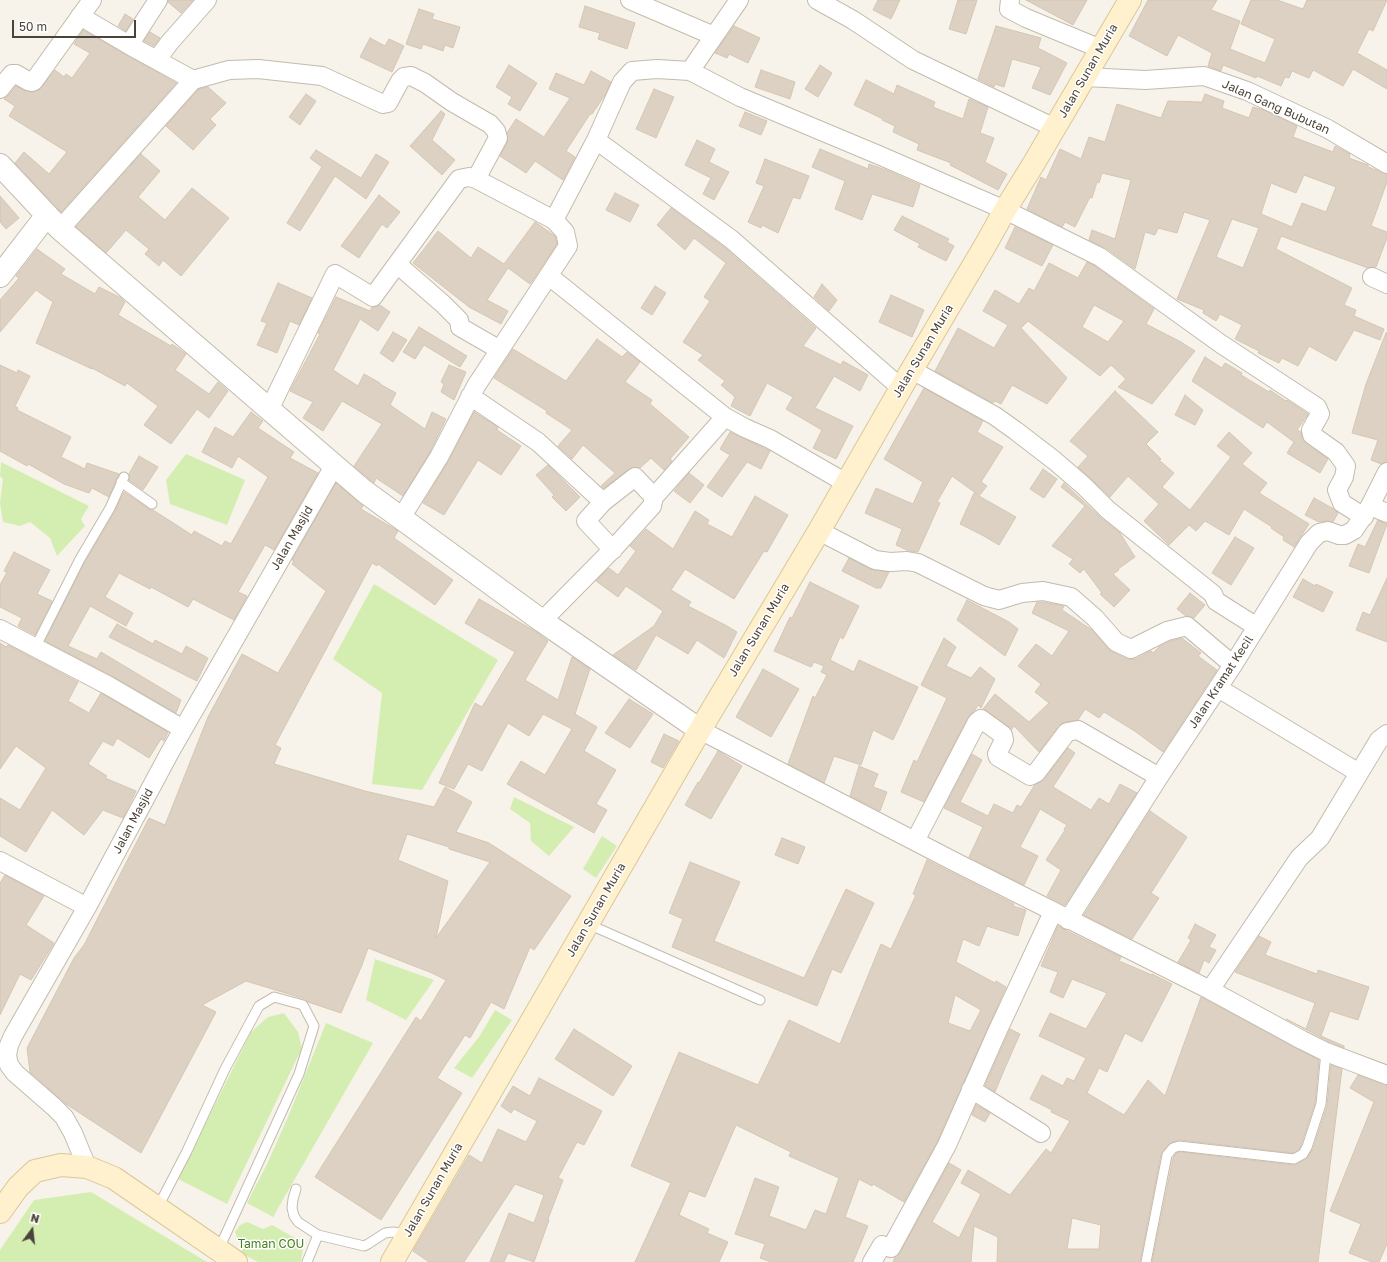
<!DOCTYPE html>
<html>
<head>
<meta charset="utf-8">
<style>
  body { margin:0 }
  #map { position:relative; width:1387px; height:1262px; overflow:hidden; background:#f7f3eb; font-family:"Golos Text",sans-serif }
  canvas { display:block }
  .north { position:absolute; left:12px; top:1210px; width:40px; height:40px; -webkit-text-stroke:3px #fff; paint-order:stroke; rotate:15deg; font-size:11px; font-weight:700; line-height:16px; text-align:center; color:#4c4338 }
  .north::after { content:''; display:block; margin:auto; width:14px; height:18px; background:#4c4338; clip-path:polygon(50% 0,100% 100%,50% 72%,0 100%) }
  .scale { position:absolute; left:12px; top:20px; width:124px; height:18px; box-sizing:border-box; border:2px solid #4c4338; border-top:0; padding-left:5px; font-size:12px; line-height:14px; white-space:nowrap; color:#4c4338; -webkit-text-stroke:3px #fff; paint-order:stroke }
</style>
</head>
<body>
<div id="map">
<canvas width="1387" height="1262"></canvas>
<div class="north">N</div>
<div class="scale">50 m</div>
</div>
<script>
const c = document.querySelector('canvas').getContext('2d');
c.lineJoin = 'round';
function fill(path, color) { c.fillStyle = color; c.fill(path, 'evenodd'); }
const shape = rows => new Path2D(rows.map(r => 'M' + r).join(''));
function stroke(path, color, width, dash) { c.strokeStyle = color; c.lineWidth = width; c.lineCap = dash ? 'butt' : 'round'; c.setLineDash(dash || []); c.stroke(path); }
function drawText(font, color, halo, rows, align = 'center') {
  c.font = font + ' "Golos Text",sans-serif'; c.lineWidth = 3; c.setLineDash([]); c.textBaseline = 'middle'; c.strokeStyle = halo; c.fillStyle = color; for (const [text, x, y, turn = 0] of rows) {
    c.save(); c.translate(x, y); c.rotate((+turn || 0) * Math.PI / 180); c.textAlign = isNaN(turn) ? turn : align; if (halo) c.strokeText(text, 0, 0); c.fillText(text, 0, 0); c.restore();
  }
}
const green = shape([
  [186,454,245,480,227,525,170,504,166,480],
  [1,462,89,506,81,519,85,526,57,556,50,538,30,522,20,526,3,522,0,503,3,479,0,476],
  [374,584,498,660,422,790,372,784,382,693,333,659],
  [514,797,574,827,549,856,531,841,530,823,510,809],
  [602,836,617,846,596,878,583,869],
  [375,959,434,980,406,1020,366,1000],
  [495,1010,512,1020,472,1078,454,1068,479,1037],
  [284,1013,298,1032,302,1048,227,1204,178,1179,251,1032,268,1017],
  [326,1023,373,1043,273,1217,247,1203,268,1162,288,1117],
  [91,1192,207,1262,0,1262,0,1250,34,1200],
  [247,1222,263,1229,272,1225,295,1238,303,1248,301,1261,300,1262,258,1262,243,1254,235,1232,240,1225]
]);
const building = shape([
  [168,0,193,0,181,13,168,2,168,0],
  [878,0,900,0,891,19,873,10,878,0],
  [958,0,977,0,966,34,949,29,958,0],
  [1026,0,1087,0,1073,25,1026,0],
  [1148,0,1217,0,1211,10,1240,21,1230,49,1265,63,1275,39,1241,24,1251,0,1277,0,1303,9,1307,0,1387,0,1373,31,1369,29,1357,53,1387,70,1387,89,1353,69,1343,86,1313,70,1309,78,1292,71,1289,78,1285,77,1281,86,1257,76,1256,78,1223,65,1221,71,1208,66,1212,53,1178,35,1167,56,1129,36,1148,0],
  [585,6,635,23,627,49,598,39,600,33,579,27,585,6],
  [419,9,434,14,432,19,460,27,453,48,445,45,443,51,423,44,421,49,406,44,419,9],
  [125,14,133,19,126,31,118,26,125,14],
  [734,26,760,38,748,63,729,54,727,58,715,53,734,26],
  [996,26,1041,38,1038,48,1067,63,1050,95,1032,88,1041,67,1012,59,1004,87,995,84,994,87,978,79,996,26],
  [83,30,176,83,61,212,15,163,24,152,49,174,67,152,9,116,15,106,4,99,8,96,16,86,29,92,39,90,55,70,64,77,66,74,72,78,90,53,74,44,83,30],
  [150,32,160,38,154,46,144,41,150,32],
  [370,38,385,46,389,39,404,46,392,72,360,57,370,38],
  [509,65,537,83,520,111,508,104,512,97,496,87,509,65],
  [820,65,832,73,818,97,805,89,820,65],
  [761,70,795,82,790,99,755,87,761,70],
  [591,71,611,82,605,95,592,114,590,114,566,151,575,157,563,180,535,161,526,173,500,156,507,143,507,133,516,119,544,137,570,98,549,89,556,73,584,85,591,71],
  [866,80,894,94,897,85,935,102,933,107,963,119,969,99,988,107,980,133,994,138,985,162,1007,174,998,190,950,165,951,163,917,150,919,144,893,132,895,126,882,120,883,119,854,105,866,80],
  [208,87,226,103,210,119,216,125,193,150,166,126,199,89,208,87],
  [654,89,674,97,656,138,636,129,654,89],
  [306,94,316,101,300,125,289,117,306,94],
  [1205,94,1224,101,1222,108,1249,118,1253,107,1264,110,1297,126,1293,137,1333,152,1335,146,1350,154,1349,158,1368,165,1368,167,1387,174,1387,182,1371,226,1387,232,1387,238,1376,267,1368,268,1281,236,1276,249,1352,288,1344,305,1356,310,1354,316,1384,329,1380,340,1354,330,1336,361,1309,346,1298,366,1282,358,1279,363,1258,353,1259,351,1235,339,1242,325,1220,314,1216,321,1203,313,1204,310,1177,299,1210,220,1184,212,1177,233,1158,228,1155,235,1145,232,1135,269,1106,248,1089,240,1092,230,1115,239,1131,180,1102,173,1099,183,1097,182,1092,198,1090,197,1075,227,1065,222,1062,227,1027,209,1041,177,1046,180,1060,149,1081,159,1089,137,1105,142,1117,104,1161,118,1168,101,1202,102,1205,94],
  [1304,175,1336,187,1326,212,1302,203,1292,227,1261,214,1271,183,1296,193,1304,175],
  [1232,219,1259,228,1243,268,1216,257,1232,219],
  [441,111,445,114,432,140,455,160,442,175,410,146,441,111],
  [745,112,767,121,761,135,739,126,745,112],
  [697,140,715,149,709,162,729,172,714,200,703,194,711,178,685,165,697,140],
  [820,149,868,169,869,164,886,170,920,185,913,207,872,194,862,220,835,209,845,181,812,167,820,149],
  [316,150,361,178,376,154,389,162,366,199,335,176,300,231,287,223,322,167,310,158,316,150],
  [141,154,160,171,138,197,165,220,192,188,229,218,181,276,163,260,159,266,145,254,149,249,126,230,106,253,76,227,141,154],
  [765,159,809,176,800,199,793,197,778,233,762,225,761,228,748,222,764,186,756,183,765,159],
  [615,193,639,205,630,222,606,210,615,193],
  [379,195,400,212,387,228,382,224,359,258,341,246,379,195],
  [0,196,19,218,6,229,0,222,0,196],
  [671,208,724,247,816,328,803,346,841,365,843,361,868,375,860,391,834,376,815,408,853,426,836,459,813,448,822,430,786,409,793,397,767,383,750,416,731,406,735,397,721,385,725,381,698,360,703,355,683,342,710,301,704,297,726,263,694,238,685,250,657,225,671,208],
  [902,216,949,239,947,242,954,246,946,261,918,247,920,244,894,230,902,216],
  [535,222,555,236,557,244,530,284,508,268,487,300,508,311,501,324,469,307,413,263,438,231,471,258,478,247,504,264,535,222],
  [1015,227,1053,245,1042,266,1005,248,1015,227],
  [37,249,65,269,61,274,95,294,99,287,121,298,125,302,118,315,171,346,172,344,186,354,175,370,209,394,218,382,228,391,209,418,197,409,171,444,144,425,158,406,127,383,125,386,92,368,92,369,36,343,53,302,36,290,0,332,0,300,19,278,16,276,37,249],
  [1087,262,1095,266,1154,309,1146,324,1181,342,1195,351,1152,404,1118,387,1126,379,1111,365,1100,376,1028,321,1021,328,1067,378,1047,404,1012,385,1001,404,995,401,993,403,935,371,958,328,994,348,1008,325,983,311,995,290,1019,304,1029,288,1034,291,1049,263,1078,278,1087,262],
  [1094,305,1124,321,1108,342,1082,327,1094,305],
  [278,283,312,298,299,325,290,321,277,353,257,345,267,323,261,321,278,283],
  [822,284,837,300,829,311,814,297,822,284],
  [655,286,666,293,652,315,641,308,655,286],
  [891,295,924,310,912,337,879,322,891,295],
  [336,297,370,311,372,307,380,305,390,312,378,331,360,319,333,370,358,386,364,374,380,383,380,384,396,393,390,405,425,429,432,412,446,419,430,452,403,496,376,478,374,483,354,466,382,424,342,401,323,431,303,418,313,402,290,391,320,334,318,333,336,297],
  [419,327,467,356,460,367,424,345,415,359,403,352,419,327],
  [393,332,407,340,393,362,380,353,393,332],
  [1386,333,1387,333,1387,462,1381,464,1371,460,1378,440,1352,433,1366,384,1386,333],
  [597,339,622,357,627,352,640,362,625,382,652,400,650,404,689,437,670,459,672,461,664,470,651,458,640,468,634,467,629,469,604,488,601,486,615,473,583,445,572,459,558,446,572,430,546,413,547,411,494,378,513,349,566,381,597,339],
  [1205,357,1222,368,1225,363,1242,373,1241,375,1269,392,1270,390,1286,401,1287,400,1308,414,1297,430,1301,432,1302,438,1306,444,1328,459,1320,473,1287,453,1294,442,1267,422,1263,428,1192,381,1205,357],
  [0,365,17,373,18,370,30,376,15,406,18,408,17,410,71,437,61,457,85,469,87,463,119,474,109,497,92,488,89,493,64,484,28,464,27,466,0,451,0,365],
  [449,365,466,372,454,400,441,392,444,384,441,382,449,365],
  [924,388,983,421,977,432,1003,447,981,482,987,486,979,496,1016,517,999,545,982,535,960,524,974,493,977,494,952,476,937,502,940,503,918,552,909,551,896,545,902,529,865,513,876,488,913,504,923,482,884,459,924,388],
  [1115,391,1158,432,1146,444,1161,459,1159,460,1174,473,1162,487,1190,510,1231,457,1217,446,1229,432,1252,453,1242,464,1267,483,1259,493,1309,524,1294,547,1283,540,1284,537,1271,528,1272,527,1244,509,1229,535,1205,521,1196,531,1189,525,1169,545,1144,521,1159,504,1128,476,1110,497,1078,467,1088,456,1070,441,1115,391],
  [1185,395,1203,410,1195,425,1175,415,1185,395],
  [251,412,263,421,258,428,294,452,290,458,318,473,274,550,265,545,238,592,247,596,234,620,193,599,188,607,151,587,150,589,119,573,105,597,133,613,126,626,90,606,68,646,97,659,101,652,181,700,176,713,114,677,45,641,85,562,115,511,124,492,149,509,153,510,192,535,194,531,222,546,225,541,231,544,268,477,238,456,232,468,202,452,215,427,233,437,251,412],
  [474,412,498,427,497,430,521,446,501,475,478,460,444,515,423,503,448,462,474,412],
  [730,432,770,451,761,469,747,462,722,497,707,487,730,455,720,449,730,432],
  [139,456,158,467,143,490,129,480,129,474,139,456],
  [548,465,580,497,566,511,552,497,554,495,536,475,548,465],
  [1043,469,1057,479,1044,498,1030,489,1043,469],
  [689,473,704,485,690,503,674,491,689,473],
  [336,483,363,506,361,509,398,531,394,538,453,580,435,605,378,564,377,566,372,563,275,745,281,748,274,764,365,791,434,807,445,787,472,802,456,832,489,843,571,896,534,950,530,947,504,1009,491,1002,470,1038,465,1035,437,1078,462,1093,381,1220,315,1177,416,1017,421,1021,446,980,432,973,368,948,362,965,341,1013,308,1002,305,999,246,981,202,1005,216,1012,141,1153,66,1104,30,1072,27,1048,74,958,84,945,149,818,165,825,208,717,242,654,278,673,326,591,292,564,294,561,292,560,336,483],
  [407,834,449,847,449,849,490,862,436,938,448,881,398,860,407,834],
  [1064,483,1101,518,1120,533,1135,557,1118,569,1119,570,1113,574,1130,590,1114,607,1100,594,1102,593,1084,569,1080,573,1069,564,1073,559,1052,546,1085,506,1061,487,1064,483],
  [755,496,788,515,767,552,764,551,734,599,685,569,671,590,691,602,688,606,727,626,737,632,724,658,697,640,688,654,656,635,636,670,613,655,654,626,663,611,626,586,618,597,596,581,609,568,618,575,636,551,630,546,646,529,673,549,695,511,709,520,707,524,732,537,755,496],
  [1314,498,1334,509,1338,513,1333,522,1326,521,1319,522,1305,515,1314,498],
  [1378,520,1387,524,1369,573,1349,566,1358,544,1365,547,1378,520],
  [1235,537,1254,548,1231,585,1212,573,1235,537],
  [14,552,50,570,37,594,52,601,35,635,18,626,22,618,0,607,0,585,7,572,4,571,14,552],
  [849,558,870,569,889,572,881,588,876,588,842,571,849,558],
  [1387,578,1387,642,1356,630,1363,612,1370,615,1387,578],
  [1303,579,1315,586,1316,584,1333,592,1323,612,1293,597,1303,579],
  [810,582,859,606,843,639,840,637,830,660,854,672,859,660,918,687,893,740,873,730,861,765,834,756,824,783,788,764,813,696,815,698,827,675,821,672,824,666,814,662,811,667,774,651,790,617,792,618,810,582],
  [1190,593,1205,605,1194,618,1186,616,1177,609,1190,593],
  [479,599,533,630,548,641,525,680,558,700,572,657,590,669,575,714,597,727,584,751,616,770,596,804,607,810,594,833,507,784,521,761,545,775,572,729,543,714,529,736,508,723,482,771,468,764,454,789,439,783,475,703,482,707,515,652,465,623,479,599],
  [967,600,1009,622,1018,629,1005,656,957,620,967,600],
  [1037,602,1042,602,1064,606,1062,610,1092,630,1111,651,1127,659,1136,659,1151,651,1153,653,1159,647,1171,641,1182,638,1201,653,1198,656,1217,670,1163,752,1136,732,1104,712,1099,718,1085,709,1078,720,1065,722,1059,725,1039,752,1014,726,1011,730,1009,727,987,711,983,709,995,694,1029,722,1049,703,1035,692,1041,684,1018,666,1036,644,1052,656,1069,631,1032,613,1037,602],
  [117,624,153,644,155,640,182,654,186,646,208,658,197,681,109,637,117,624],
  [944,638,956,647,946,666,971,678,980,667,995,679,981,708,978,705,975,710,968,717,924,802,901,792,914,760,917,762,947,698,921,685,944,638],
  [0,643,6,647,8,645,78,682,68,701,89,713,101,693,168,732,164,741,161,739,149,758,117,738,113,746,103,741,88,764,107,776,105,778,136,791,123,818,103,810,84,835,52,810,26,852,0,836,0,798,20,810,46,768,16,746,0,769,0,643],
  [763,669,799,689,771,737,736,717,763,669],
  [629,699,653,714,630,748,605,733,629,699],
  [664,734,679,741,663,768,651,762,664,734],
  [1068,748,1075,753,1053,787,1091,810,1099,798,1109,804,1120,784,1137,793,1065,905,1047,896,1061,870,1046,860,1065,830,1064,829,1067,825,1040,809,1020,847,1038,856,1024,885,969,857,983,827,944,808,972,754,982,760,960,802,988,816,994,804,1013,813,1017,805,1021,807,1034,786,1044,779,1068,748],
  [718,751,742,766,711,819,685,805,698,782,699,783,718,751],
  [859,766,878,774,873,787,887,792,880,811,850,796,859,766],
  [1150,811,1187,837,1151,893,1159,898,1132,939,1084,915,1150,811],
  [782,838,805,847,798,864,775,855,782,838],
  [927,860,1014,904,1013,906,1026,910,1018,936,987,926,979,946,963,939,956,962,995,983,996,981,1006,987,938,1140,904,1202,873,1184,872,1186,859,1179,845,1217,868,1226,853,1262,771,1262,760,1258,765,1244,735,1234,755,1178,779,1187,769,1216,806,1230,815,1210,826,1214,839,1178,789,1156,791,1152,736,1125,705,1197,689,1191,679,1215,709,1229,707,1233,728,1242,719,1262,635,1262,671,1183,631,1166,679,1052,758,1085,789,1020,840,1044,881,944,891,949,916,895,913,894,927,860],
  [955,995,981,1010,970,1031,948,1023,955,995],
  [690,862,740,882,714,941,804,978,846,889,874,903,841,973,832,969,817,1006,672,947,683,919,669,913,690,862],
  [5,875,44,896,26,925,54,943,31,980,20,974,0,1015,0,883,5,875],
  [1195,924,1216,935,1209,947,1216,950,1209,963,1204,960,1199,973,1178,962,1191,940,1188,938,1195,924],
  [1058,926,1063,929,1121,957,1119,961,1152,975,1152,974,1172,984,1142,1042,1125,1033,1107,1072,1099,1068,1087,1093,1124,1115,1148,1080,1165,1096,1201,997,1319,1060,1315,1103,1301,1145,1299,1150,1293,1153,1180,1140,1169,1144,1161,1154,1140,1262,997,1262,998,1237,974,1226,971,1262,893,1262,895,1257,900,1253,949,1163,961,1170,932,1222,959,1238,981,1194,961,1183,968,1170,1010,1195,1046,1149,1051,1153,1070,1121,1051,1112,1052,1110,1030,1099,1042,1075,1063,1086,1067,1078,1074,1081,1086,1058,1039,1036,1050,1013,1086,1029,1107,993,1072,979,1063,998,1050,992,1058,972,1041,966,1058,926],
  [1072,1218,1101,1225,1099,1249,1067,1249,1072,1218],
  [1259,936,1271,942,1265,955,1317,974,1318,970,1369,987,1358,1020,1330,1011,1321,1036,1344,1046,1344,1048,1330,1042,1286,1019,1306,1029,1315,1003,1235,972,1259,936],
  [574,1029,632,1066,613,1096,555,1059,574,1029],
  [1010,1029,1020,1034,1005,1068,995,1092,985,1085,1010,1029],
  [1331,1065,1342,1069,1318,1262,1152,1262,1173,1158,1176,1153,1180,1152,1293,1165,1306,1159,1313,1149,1327,1106,1331,1065],
  [1358,1075,1387,1085,1387,1244,1379,1262,1372,1262,1349,1253,1361,1224,1330,1211,1374,1102,1350,1088,1358,1075],
  [539,1078,602,1111,584,1145,577,1142,558,1178,563,1180,548,1219,549,1220,534,1262,508,1253,504,1262,490,1262,509,1213,534,1223,544,1195,515,1184,464,1262,429,1262,413,1251,469,1155,482,1163,498,1129,526,1142,537,1121,514,1109,511,1113,501,1106,513,1086,530,1096,539,1078],
  [976,1105,990,1113,985,1122,972,1115,976,1105]
]);
const service = shape([
  [121,482,152,504],
  [35,648,80,559,110,508,124,477],
  [588,924,760,1000],
  [296,1189,293,1199,292,1208,294,1216,298,1222,318,1235,364,1246,368,1244,385,1233,393,1232,407,1234],
  [158,1207,187,1151,225,1069,259,1006,274,997,303,1005,314,1026,299,1074,219,1249],
  [307,1262,318,1235],
  [1146,1262,1167,1155,1173,1148,1179,1146,1294,1159,1303,1154,1307,1147,1321,1104,1326,1052]
]);
const minor = shape([
  [158,0,129,45,162,63],
  [630,0,714,36],
  [817,0,853,20,913,60,1055,128],
  [1010,0,1009,9,1026,18,1101,49],
  [80,16,129,45],
  [690,71,739,0],
  [1085,77,1145,80,1204,76,1247,91,1328,129,1387,164],
  [193,80,162,63,161,54,170,42,207,0],
  [0,89,12,74,16,74,28,81,32,82,34,81,92,0],
  [596,140,731,239,901,388],
  [60,229,193,80,229,70,258,69,322,76,383,104,388,103,400,81,404,77,411,76,425,83,452,102,490,124,496,131,498,138,476,179],
  [397,264,443,304,459,320,460,327,500,350],
  [549,276,725,417,745,428,770,439,846,483],
  [1372,277,1387,284],
  [912,370,995,416,1016,431,1055,461,1084,486,1108,510,1213,594,1216,601,1257,627],
  [470,396,538,442,603,502,586,521,613,550],
  [269,410,335,274,373,297,459,179,469,177,476,179,554,220,596,140,622,82,632,71,657,69,690,71,740,97,881,156,1005,210,1100,257,1221,344,1317,407,1320,414,1311,430,1312,435,1336,452,1346,466,1344,477,1337,490,1342,503,1364,517],
  [603,502,635,477,654,497],
  [1370,506,1387,513],
  [401,518,439,457,476,386,568,246,565,232,554,220],
  [819,531,875,560,890,562,907,561,918,563,984,596,999,600,1022,593,1043,591,1071,597,1095,618,1116,642,1131,649,1167,631,1187,626,1233,665],
  [542,621,615,547,652,506,654,497,725,417],
  [0,629,109,686,183,729],
  [1218,688,1359,773],
  [700,730,959,864,1210,990,1302,1040,1326,1052,1387,1075],
  [915,841,977,722,981,719,1003,735,1004,740,997,754,998,757,1030,776,1036,773,1067,732,1078,730,1159,777],
  [0,861,87,907],
  [1068,920,1159,777,1233,665,1309,543,1319,533,1328,531,1339,535,1345,535,1354,530,1370,506,1387,472],
  [1210,990,1299,858,1320,838,1379,740,1387,734],
  [971,1089,1041,1133],
  [87,1167,73,1133,64,1117,54,1107,15,1073,9,1065,7,1055,9,1045,13,1036,87,907,170,752,334,466],
  [872,1262,882,1245,891,1248,947,1145,997,1032,1053,912]
]);
const tertiary = shape([
  [0,165,60,229,364,491,542,621,700,730],
  [0,276,47,215]
]);
const secondary = shape([
  [0,1212,18,1187,35,1171,61,1165,87,1167,114,1178,236,1262],
  [392,1262,700,730,819,531,901,388,986,244,1005,210,1034,163,1130,0]
]);
const streetNames = [
  ["Jalan Sunan Muria",1088,71,-60],
  ["Jalan Gang Bubutan",1276,107,24],
  ["Jalan Sunan Muria",923,351,-59],
  ["Jalan Masjid",292,538,-60],
  ["Jalan Sunan Muria",759,630,-59],
  ["Jalan Kramat Kecil",1221,682,-57],
  ["Jalan Masjid",133,821,-62],
  ["Jalan Sunan Muria",596,910,-60],
  ["Jalan Sunan Muria",433,1190,-60]
];
const parkNames = [
  ["Taman COU",271,1244]
];
fill(green, '#d4eeb1');
fill(building, '#dcd1c2');
stroke(building, '#d5c6b2', 1);
stroke(service, '#c3bbac', 11);
stroke(minor, '#c3bbac', 20);
stroke(tertiary, '#c3bbac', 24);
stroke(secondary, '#dac797', 24);
stroke(service, '#fff', 9);
stroke(minor, '#fff', 18);
stroke(tertiary, '#fff', 22);
stroke(secondary, '#fff1cd', 22);
drawText('12px', '#4c4338', '#fff', streetNames);
drawText('12px', '#497f23', '#fff', parkNames);
</script>
</body>
</html>
